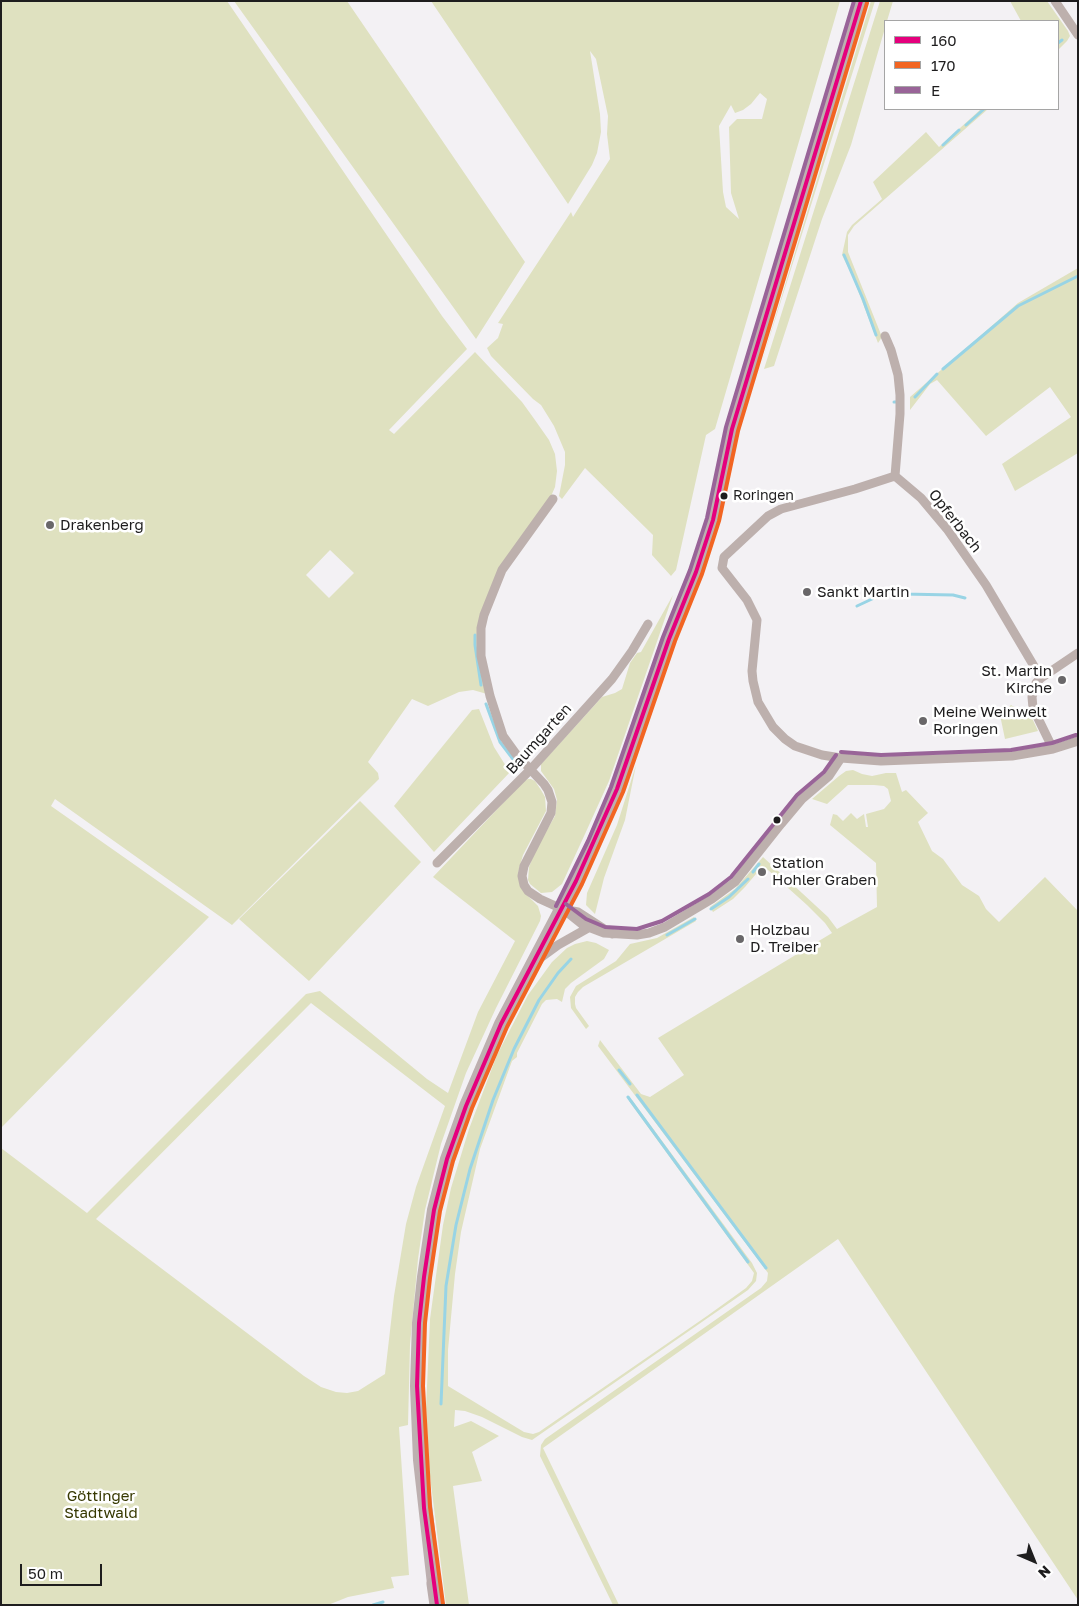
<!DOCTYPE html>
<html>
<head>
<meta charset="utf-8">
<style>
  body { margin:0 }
  #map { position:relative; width:1079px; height:1606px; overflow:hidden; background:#f3f1f4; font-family:"Golos Text",sans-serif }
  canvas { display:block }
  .frame { position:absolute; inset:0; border:2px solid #1e1d1e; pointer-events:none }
  .legend { position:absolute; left:884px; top:20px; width:175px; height:90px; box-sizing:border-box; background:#fff; border:1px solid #a5a5a5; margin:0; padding:6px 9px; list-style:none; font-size:15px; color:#1e1d1e }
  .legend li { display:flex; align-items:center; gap:10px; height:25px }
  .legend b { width:25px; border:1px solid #a5a5a5 }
  .north { position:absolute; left:1009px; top:1536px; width:50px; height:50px; -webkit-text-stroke:4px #fff; paint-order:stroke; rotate:136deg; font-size:14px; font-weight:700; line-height:20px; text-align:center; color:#1e1d1e }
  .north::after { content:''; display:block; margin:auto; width:18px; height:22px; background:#1e1d1e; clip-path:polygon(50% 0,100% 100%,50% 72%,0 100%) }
  .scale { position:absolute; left:20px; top:1564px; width:82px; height:22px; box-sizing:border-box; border:2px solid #1e1d1e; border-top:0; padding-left:6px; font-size:15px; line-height:18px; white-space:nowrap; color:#1e1d1e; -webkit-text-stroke:4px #fff; paint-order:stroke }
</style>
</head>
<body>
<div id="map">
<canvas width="1079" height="1606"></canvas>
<div class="frame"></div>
<ul class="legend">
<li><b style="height:6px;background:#e5007d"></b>160</li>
<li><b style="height:6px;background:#f26522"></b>170</li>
<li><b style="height:6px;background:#996498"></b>E</li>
</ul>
<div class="north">N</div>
<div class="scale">50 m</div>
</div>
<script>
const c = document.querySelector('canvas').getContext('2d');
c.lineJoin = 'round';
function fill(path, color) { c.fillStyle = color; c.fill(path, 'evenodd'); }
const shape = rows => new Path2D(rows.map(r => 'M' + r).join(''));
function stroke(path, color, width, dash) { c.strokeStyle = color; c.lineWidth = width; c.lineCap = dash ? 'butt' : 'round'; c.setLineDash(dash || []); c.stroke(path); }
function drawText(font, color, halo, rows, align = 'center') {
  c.font = font + ' "Golos Text",sans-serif'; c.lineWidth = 5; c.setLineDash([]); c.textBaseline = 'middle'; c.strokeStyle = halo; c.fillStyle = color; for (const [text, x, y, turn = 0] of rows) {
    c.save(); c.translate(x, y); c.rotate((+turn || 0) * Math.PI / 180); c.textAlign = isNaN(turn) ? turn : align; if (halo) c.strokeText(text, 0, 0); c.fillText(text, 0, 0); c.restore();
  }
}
const green = shape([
  [1,1,227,1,442,316,467,349,389,430,394,434,475,352,522,402,535,420,549,440,555,454,557,471,555,487,549,501,510,553,481,616,487,694,473,690,459,692,428,706,412,699,368,762,378,773,379,779,232,925,55,799,51,806,209,917,1,1128],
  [330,550,354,573,329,598,306,575],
  [234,1,347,1,525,262,476,339],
  [431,1,840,1,715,429,706,435,676,570,671,576,652,555,653,535,585,468,562,499,559,496,565,465,565,452,554,426,541,405,533,399,491,356,487,348,498,338,503,324,498,323,571,212,573,217,610,159,607,134,608,116,596,59,590,51,600,114,601,132,597,153,592,165,568,204],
  [760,93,767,99,762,119,737,119,729,127,731,193,739,219,726,207,723,192,719,126,731,105,735,113,743,110,751,104],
  [871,1,875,1,760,368,800,236],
  [880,1,893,1,887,21,885,21,885,28,851,145,822,219,774,366,764,369],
  [1010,1,1047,1,1068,31,1070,36,1067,41,1058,50,1058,21,1021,21],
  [981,109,988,109,854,226,848,235,848,252,882,337,878,343,852,275,842,255,847,232,852,225,882,199,873,182,926,132,939,147],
  [1078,268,1078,453,1015,491,1002,464,1071,417,1050,387,986,436,937,380,930,384,910,410,910,397,1018,303],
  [673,595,609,781,585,834,562,884,552,892,541,893,530,884,528,880,529,867,536,849,555,816,557,800,554,789,541,771,541,764,602,697,615,693,622,689,630,663,637,653,641,652],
  [1011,705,1032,718,1038,731,1005,739,1000,715],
  [479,709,494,747,504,763,511,771,434,852,394,806,472,710],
  [636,765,625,820,604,878,595,914,586,905,587,893,617,825],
  [853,770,862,774,872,776,886,773,896,773,902,792,906,790,928,813,918,822,932,851,943,859,962,885,979,896,986,909,999,922,1045,877,1078,911,1078,1600,838,1239,543,1448,619,1605,613,1605,540,1456,541,1445,545,1439,761,1288,767,1281,768,1273,598,1046,600,1040,641,1094,650,1097,684,1075,658,1038,832,933,825,923,807,905,768,870,761,877,756,874,745,887,733,899,713,912,710,907,735,889,763,857,828,917,837,929,877,907,876,863,830,825,833,814,837,815,843,821,851,813,857,819,864,814,866,827,868,827,866,814,884,809,891,801,888,789,884,786,874,785,848,785,827,804,812,799,839,776,846,771],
  [528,779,531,779,535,781,541,790,545,797,546,811,523,855,519,869,518,876,526,894,538,906,541,916,540,921,496,1008,466,1073,441,1144,425,1210,418,1259,410,1345,408,1425,399,1427,409,1575,391,1577,394,1588,348,1597,328,1605,1,1605,1,1148,87,1213,306,994,320,991,427,1079,448,1093,478,1012,515,941,433,877,523,782],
  [311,1003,445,1106,416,1187,406,1224,394,1296,385,1374,358,1391,347,1393,336,1392,321,1387,304,1376,96,1219],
  [360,801,421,862,309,981,239,919],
  [694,917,696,921,583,987,578,992,575,997,575,1004,576,1008,589,1026,586,1029,571,1008,570,997,576,986,616,961,630,944,657,938],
  [587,941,596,943,609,950,604,959,571,983,565,989,562,1002,557,999,546,1000,542,1004,517,1053,517,1057,512,1061,480,1149,461,1232,455,1274,448,1350,448,1386,524,1432,533,1434,539,1432,707,1316,746,1288,752,1281,754,1273,629,1101,632,1100,752,1263,757,1273,756,1281,748,1290,532,1440,522,1437,482,1417,465,1411,455,1410,454,1427,471,1421,499,1436,472,1452,482,1481,453,1486,469,1605,446,1605,429,1468,426,1409,430,1319,443,1225,451,1188,469,1129,497,1055,528,995,552,962,567,948,575,944]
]);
const stream = shape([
  [1058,43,1062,40],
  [966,125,984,109],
  [943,145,959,130],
  [844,255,863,299,876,335],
  [943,369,1018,306,1078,276],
  [915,397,937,374],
  [894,402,896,402],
  [888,592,897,590,903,594,953,595,965,598],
  [857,606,872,599],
  [475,635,475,645,481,685],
  [486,704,500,742,519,767],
  [753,872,759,864],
  [711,909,729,897,748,879],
  [667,935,695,919],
  [619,1070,630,1084],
  [637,1095,766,1268],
  [628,1097,748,1262],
  [441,1404,446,1286,456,1225,470,1169,493,1100,514,1049,539,1000,558,973,571,959],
  [373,1605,383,1602]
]);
const minor = shape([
  [1055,1,1078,35],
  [885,336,891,350,898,375,900,395,900,414,895,476],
  [553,499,502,570,484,615,481,628,481,656,490,696,503,736,516,754,544,784,548,790,552,802,551,813,524,866,522,876,524,885,528,891,540,899,562,909,578,912,612,934],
  [1041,678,986,585,947,529,921,498,895,476,855,489,781,509,768,516,724,557,722,568,747,600,757,620,752,671,753,681,758,702,773,727,785,739,795,746,822,755,841,758,881,761,1012,756,1053,749,1078,741],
  [1053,749,1033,708,1032,697,1036,683,1041,678,1078,653],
  [437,863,531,769,612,679,632,651,648,624],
  [563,909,583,925,604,933,637,935,649,933,665,927,712,899,735,882,781,824,802,799,829,776,841,758],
  [536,961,558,945,588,928]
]);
const primary = shape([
  [434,1584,420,1460,417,1386,419,1323,424,1277,434,1210,447,1159,466,1106,501,1024,576,881,617,789,669,639,696,572,713,520,732,429,861,1]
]);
const trunk = shape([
  [434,1584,437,1605]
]);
const bus1 = shape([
  [437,1605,424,1508,417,1386,419,1323,424,1277,434,1210,447,1159,466,1106,501,1024,576,881,617,789,669,639,696,572,713,520,732,429,861,1]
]);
const bus2 = shape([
  [443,1604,430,1507,423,1386,425,1323,430,1278,440,1211,453,1161,472,1108,507,1027,582,884,623,792,675,641,702,574,719,521,738,431,867,3]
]);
const bus3 = shape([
  [841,752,881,755,1011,750,1052,743,1076,735],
  [566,904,586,919,605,927,637,929,662,921,709,894,731,877,797,795,824,772,836,755],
  [556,906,588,841,611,787,663,637,690,570,707,518,726,427,854,1]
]);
const markers = [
  [724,496,4.5,"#1e1d1e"],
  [50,525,5,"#696769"],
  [807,592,5,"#696769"],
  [1062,680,5,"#696769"],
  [923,721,5,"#696769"],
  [777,820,4.5,"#1e1d1e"],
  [762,872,5,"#696769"],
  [740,939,5,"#696769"]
];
const busNames = [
  ["Roringen",733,496]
];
const streetNames = [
  ["Opferbach",955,521,52],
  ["Baumgarten",539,739,-48]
];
const poiNames = [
  ["Drakenberg",60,525],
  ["Sankt Martin",817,592],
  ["St. Martin",1052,671,"right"],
  ["Kirche",1052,688,"right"],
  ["Meine Weinwelt",933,712],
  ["Roringen",933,729],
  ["Station",772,863],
  ["Hohler Graben",772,880],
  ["Holzbau",750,930],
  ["D. Treiber",750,947]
];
const parkNames = [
  ["Göttinger",101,1496],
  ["Stadtwald",101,1513]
];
fill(green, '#dfe1c0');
stroke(stream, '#98d4e5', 3);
stroke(minor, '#bdb0ad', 9);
stroke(primary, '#bdb0b0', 14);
stroke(trunk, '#baadac', 15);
stroke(bus1, '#e5007d', 4);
stroke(bus2, '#f26522', 4);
stroke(bus3, '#996498', 4);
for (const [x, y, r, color] of markers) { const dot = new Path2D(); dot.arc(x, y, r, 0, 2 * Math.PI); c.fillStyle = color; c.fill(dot); stroke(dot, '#fff', 2); }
drawText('14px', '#1e1d1e', '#fff', busNames, 'left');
drawText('15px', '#1e1d1e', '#fff', streetNames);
drawText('15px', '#1e1d1e', '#fff', poiNames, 'left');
drawText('15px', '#373902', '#fff', parkNames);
</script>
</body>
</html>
